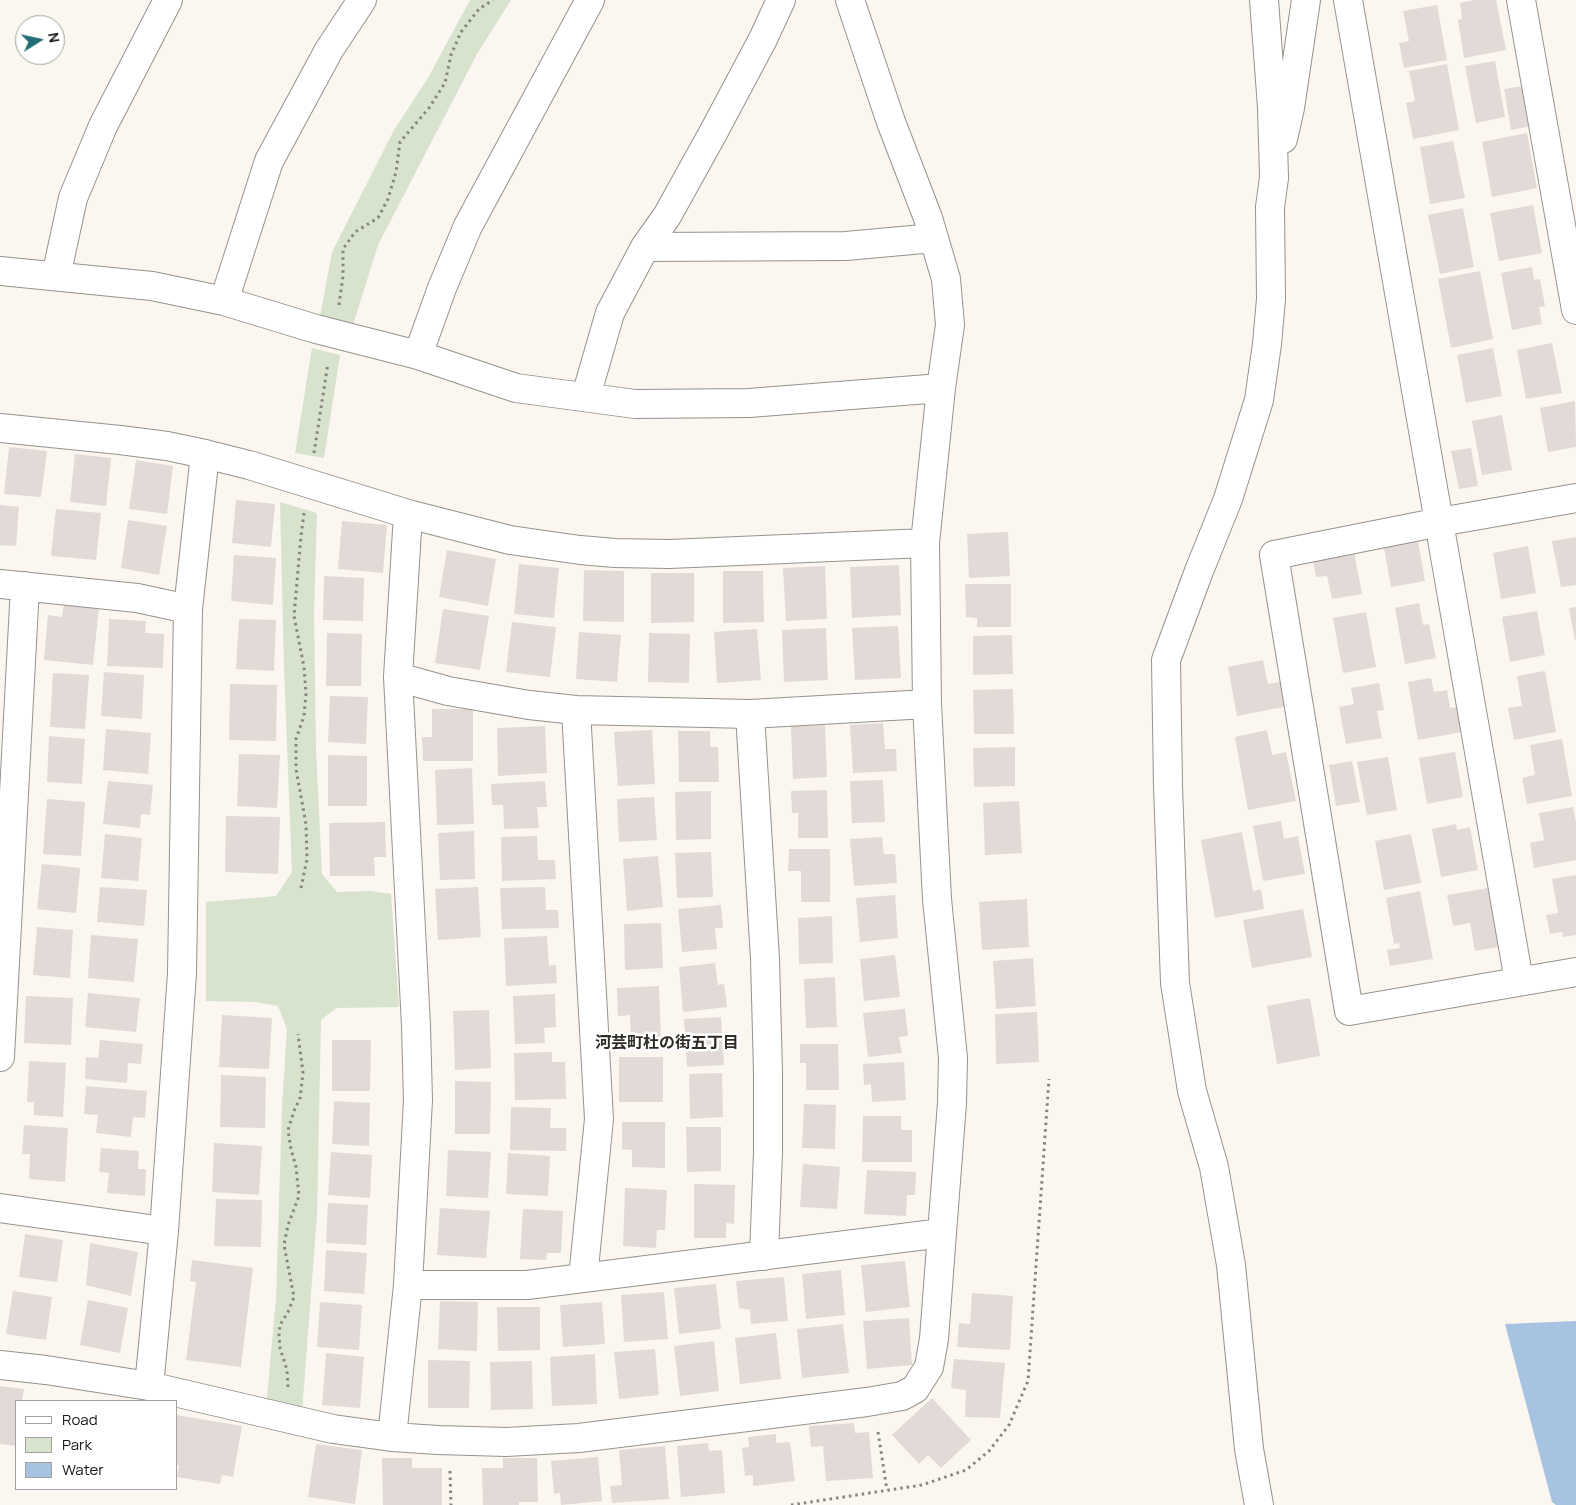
<!DOCTYPE html>
<html>
<head>
<meta charset="utf-8">
<style>
  body { margin:0 }
  #map { position:relative; width:1576px; height:1505px; overflow:hidden; background:#fbf6f0; font-family:Manrope,sans-serif }
  canvas { display:block }
  .legend { position:absolute; left:15px; top:1400px; width:162px; height:90px; box-sizing:border-box; background:#fff; border:1px solid #a3a2a1; margin:0; padding:6px 9px; list-style:none; font-size:15px; color:#181614 }
  .legend li { display:flex; align-items:center; gap:10px; height:25px }
  .legend b { width:25px; border:1px solid #a3a2a1 }
  .north { position:absolute; left:15px; top:15px; width:50px; height:50px; box-sizing:border-box; background:#fff; border:1px solid #a3a2a1; border-radius:50%; rotate:80deg; font-size:14px; font-weight:700; line-height:20px; text-align:center; color:#181614 }
  .north::after { content:''; display:block; margin:auto; width:18px; height:22px; background:#216d73; clip-path:polygon(50% 0,100% 100%,50% 72%,0 100%) }
</style>
</head>
<body>
<div id="map">
<canvas width="1576" height="1505"></canvas>
<ul class="legend">
<li><b style="height:6px;background:#fff"></b>Road</li>
<li><b style="height:14px;background:#d7e3cc"></b>Park</li>
<li><b style="height:14px;background:#a7c3e1"></b>Water</li>
</ul>
<div class="north">N</div>
</div>
<script>
const c = document.querySelector('canvas').getContext('2d');
c.lineJoin = 'round';
function fill(path, color) { c.fillStyle = color; c.fill(path, 'evenodd'); }
const shape = rows => new Path2D(rows.map(r => 'M' + r).join(''));
function stroke(path, color, width, dash) { c.strokeStyle = color; c.lineWidth = width; c.lineCap = dash ? 'butt' : 'round'; c.setLineDash(dash || []); c.stroke(path); }
function drawText(font, color, halo, rows, align = 'center') {
  c.font = font + ' Manrope,"Noto Sans JP",sans-serif'; c.lineWidth = 5; c.setLineDash([]); c.textBaseline = 'middle'; c.strokeStyle = halo; c.fillStyle = color; for (const [text, x, y, turn = 0] of rows) {
    c.save(); c.translate(x, y); c.rotate((+turn || 0) * Math.PI / 180); c.textAlign = isNaN(turn) ? turn : align; if (halo) c.strokeText(text, 0, 0); c.fillText(text, 0, 0); c.restore();
  }
}
const green = shape([
  [470,0,511,0,477,54,378,245,352,328,319,322,332,252,394,130,428,78],
  [312,348,340,355,324,458,295,453],
  [280,502,317,513,314,612,316,749,322,874,337,892,370,891,391,894,399,1007,336,1008,321,1020,317,1216,302,1412,266,1407,276,1299,282,1107,287,1029,278,1006,255,1002,206,1001,206,902,276,896,292,872,284,668]
]);
const water = shape([
  [1576,1321,1576,1505,1556,1505,1552,1502,1505,1324]
]);
const building = shape([
  [1474,0,1496,0,1506,50,1464,58,1458,20,1462,19,1460,3],
  [1437,5,1447,60,1404,68,1399,43,1409,41,1403,11],
  [1495,61,1505,117,1476,123,1465,66],
  [1447,64,1459,130,1413,139,1406,103,1415,101,1409,71],
  [1530,85,1537,125,1511,130,1504,89],
  [1527,133,1537,188,1492,197,1482,142],
  [1453,141,1465,198,1430,204,1420,147],
  [1533,205,1542,253,1499,261,1490,213],
  [1463,208,1474,267,1440,274,1428,215],
  [1532,267,1534,280,1540,279,1545,306,1539,307,1542,324,1512,330,1501,273],
  [1480,271,1493,339,1451,348,1438,279],
  [1552,343,1562,393,1526,399,1517,350],
  [1493,348,1502,396,1466,403,1457,355],
  [1575,401,1576,447,1548,452,1540,408],
  [1502,415,1512,470,1482,475,1472,421],
  [9,447,47,451,41,497,4,494],
  [1471,448,1478,486,1459,489,1451,451],
  [75,454,111,458,106,506,70,502],
  [136,460,173,466,167,514,129,509],
  [236,500,275,504,271,547,232,543],
  [0,505,19,507,16,546,0,545],
  [56,509,101,513,96,560,51,556],
  [128,520,167,526,159,575,121,568],
  [342,521,387,525,383,573,338,569],
  [1008,532,1010,576,969,578,967,534],
  [1417,536,1425,581,1391,587,1383,542],
  [1576,537,1576,585,1561,587,1552,541],
  [1528,546,1536,593,1501,599,1493,553],
  [1353,547,1362,594,1332,599,1327,576,1316,577,1312,555],
  [447,550,496,559,488,606,439,597],
  [234,555,276,558,273,605,231,601],
  [519,564,559,568,554,618,514,614],
  [899,565,901,615,852,618,850,567],
  [825,566,827,619,786,621,783,568],
  [584,570,624,571,624,622,583,621],
  [723,571,763,571,764,622,723,623],
  [651,573,694,573,694,622,651,623],
  [324,576,364,578,363,621,323,620],
  [965,584,1011,584,1011,627,977,627,977,618,966,617],
  [1419,603,1423,625,1429,624,1436,658,1405,664,1395,608],
  [64,604,99,607,93,665,44,660,48,615,62,617],
  [1576,607,1576,640,1575,640,1569,608],
  [443,609,489,616,480,670,435,663],
  [1537,611,1545,655,1510,662,1502,617],
  [1366,612,1376,667,1343,673,1333,618],
  [109,619,146,621,145,633,164,634,163,668,107,666],
  [239,619,276,620,274,671,236,669],
  [512,622,556,627,550,677,506,672],
  [898,626,901,678,855,680,852,628],
  [826,628,828,680,784,682,782,630],
  [757,629,761,680,717,683,714,632],
  [579,632,621,635,617,682,576,679],
  [327,633,362,634,361,686,326,686],
  [649,633,690,634,689,683,648,682],
  [1012,635,1013,674,973,675,973,636],
  [1263,660,1268,684,1284,681,1289,706,1237,716,1228,667],
  [1545,671,1556,732,1514,740,1508,708,1522,706,1517,676],
  [104,672,144,675,142,719,101,716],
  [53,673,89,675,85,729,50,727],
  [1431,678,1434,692,1447,690,1450,708,1457,707,1462,732,1418,740,1408,682],
  [1379,683,1384,710,1377,711,1382,738,1346,744,1339,707,1354,704,1351,688],
  [230,684,277,685,276,741,229,740],
  [1013,689,1014,734,974,734,973,690],
  [330,696,368,697,366,744,328,742],
  [432,709,473,709,473,761,423,761,422,737,432,737],
  [883,723,885,749,896,749,897,771,853,773,850,725],
  [825,725,827,777,793,779,791,726],
  [545,726,547,773,498,776,497,728],
  [106,729,151,733,148,774,103,770],
  [652,730,655,784,618,786,614,732],
  [1267,730,1272,755,1286,752,1296,801,1248,810,1235,737],
  [678,731,710,731,710,747,718,747,719,782,679,782],
  [49,736,85,739,82,784,47,782],
  [1562,739,1572,796,1527,804,1522,778,1535,775,1530,745],
  [1015,747,1015,786,974,787,973,748],
  [1455,752,1463,797,1427,804,1419,758],
  [239,754,280,755,277,808,237,806],
  [328,755,367,756,367,806,328,806],
  [1388,757,1397,810,1367,815,1357,762],
  [1352,761,1360,802,1336,806,1329,765],
  [472,768,474,824,437,825,435,770],
  [883,780,885,822,852,823,850,781],
  [108,781,153,785,150,815,141,814,140,828,103,824],
  [545,781,547,807,537,807,539,828,504,829,503,805,492,805,491,784],
  [827,790,828,838,798,838,798,813,792,813,791,791],
  [711,791,711,839,676,840,675,792],
  [654,797,657,840,619,842,617,799],
  [47,799,85,802,81,856,43,854],
  [1019,801,1022,853,985,855,983,803],
  [1573,807,1576,822,1576,860,1534,868,1530,843,1544,840,1539,813],
  [226,816,280,817,278,874,225,872],
  [1281,821,1284,839,1298,836,1305,874,1263,881,1253,826],
  [385,822,386,857,374,857,375,876,330,876,329,823],
  [1456,824,1457,830,1470,827,1478,870,1441,877,1432,829],
  [474,831,475,879,440,880,438,833],
  [1242,832,1253,891,1261,889,1264,909,1215,918,1201,840],
  [105,834,142,838,138,881,101,878],
  [1411,834,1421,883,1384,890,1375,841],
  [537,836,538,860,555,860,556,879,502,881,501,837],
  [882,837,884,854,895,854,897,883,854,886,850,839],
  [789,849,830,849,830,902,801,902,801,871,788,871],
  [711,852,713,897,677,898,675,853],
  [658,856,663,907,627,911,623,859],
  [42,864,80,868,76,913,37,909],
  [1576,875,1576,935,1563,937,1562,932,1550,934,1546,915,1558,913,1552,879],
  [100,887,147,890,144,926,97,922],
  [478,887,481,937,438,940,435,889],
  [545,887,546,910,558,910,559,928,502,929,500,888],
  [1488,888,1499,947,1475,951,1470,923,1453,926,1447,895],
  [1420,891,1433,959,1390,966,1387,950,1400,948,1399,943,1394,944,1386,898],
  [895,895,898,938,860,942,856,898],
  [1027,899,1029,947,982,950,979,902],
  [721,905,723,928,715,928,717,949,682,952,678,909],
  [1303,909,1312,957,1252,968,1243,920],
  [832,916,833,963,799,964,798,918],
  [661,923,663,968,625,970,624,924],
  [37,927,73,930,70,978,33,975],
  [91,935,138,939,134,982,88,978],
  [547,936,549,966,556,965,557,983,506,986,504,938],
  [895,955,900,997,864,1001,860,959],
  [1033,958,1036,1006,996,1009,993,961],
  [715,963,718,985,724,984,727,1007,683,1012,679,967],
  [835,977,837,1027,806,1028,804,979],
  [659,986,661,1038,631,1040,630,1015,618,1016,617,988],
  [88,993,140,998,136,1032,85,1027],
  [555,994,556,1027,544,1028,545,1043,515,1044,513,996],
  [26,996,73,998,71,1045,24,1043],
  [1310,998,1320,1056,1277,1064,1267,1006],
  [905,1009,908,1036,899,1037,902,1053,868,1057,863,1013],
  [489,1010,491,1068,455,1070,453,1011],
  [1037,1012,1039,1062,996,1064,995,1014],
  [222,1015,272,1018,269,1069,219,1067],
  [721,1017,724,1065,687,1067,684,1019],
  [100,1040,143,1044,141,1064,128,1063,127,1083,85,1079,86,1057,98,1058],
  [332,1040,371,1040,370,1091,332,1091],
  [800,1044,838,1044,839,1090,806,1090,806,1063,800,1063],
  [552,1052,552,1062,565,1062,566,1099,515,1100,514,1053],
  [619,1057,663,1057,663,1102,619,1102],
  [29,1061,66,1063,63,1117,34,1115,34,1102,27,1102],
  [904,1062,906,1100,872,1102,871,1084,864,1085,863,1064],
  [722,1073,723,1117,690,1119,689,1074],
  [221,1075,266,1077,265,1128,220,1127],
  [455,1081,491,1082,490,1134,455,1134],
  [86,1086,147,1091,145,1118,133,1117,131,1137,96,1133,98,1115,84,1114],
  [334,1101,370,1103,369,1146,332,1144],
  [804,1104,836,1105,835,1149,802,1148],
  [511,1107,551,1108,550,1128,566,1128,566,1151,510,1150],
  [863,1116,901,1116,901,1130,912,1130,912,1162,862,1162],
  [622,1122,665,1122,665,1168,632,1167,632,1150,622,1149],
  [24,1125,68,1128,65,1182,29,1179,30,1154,22,1154],
  [686,1127,721,1127,721,1171,687,1172],
  [214,1143,262,1146,259,1195,212,1192],
  [101,1148,139,1151,138,1169,146,1169,145,1196,107,1193,109,1173,99,1172],
  [448,1150,491,1152,488,1198,446,1196],
  [331,1152,372,1155,370,1198,328,1195],
  [508,1153,550,1156,548,1196,506,1194],
  [803,1164,840,1167,837,1209,800,1207],
  [867,1170,916,1172,915,1195,907,1195,906,1216,864,1214],
  [694,1184,735,1185,734,1224,726,1223,726,1238,694,1238],
  [625,1188,667,1190,665,1230,657,1230,656,1248,623,1246],
  [216,1199,262,1200,261,1247,214,1246],
  [328,1203,368,1205,366,1245,326,1243],
  [440,1208,490,1211,486,1258,437,1255],
  [523,1209,563,1211,561,1253,547,1253,546,1260,520,1259],
  [25,1234,63,1240,57,1282,19,1277],
  [90,1243,138,1252,131,1296,86,1285],
  [326,1250,367,1253,364,1294,324,1291],
  [192,1260,253,1268,241,1367,186,1360,196,1282,190,1281],
  [905,1261,910,1307,866,1312,861,1265],
  [841,1270,845,1315,806,1319,802,1274],
  [784,1277,788,1321,751,1324,750,1310,739,1308,736,1281],
  [716,1284,721,1329,679,1334,674,1288],
  [13,1291,52,1297,46,1340,6,1334],
  [664,1292,668,1339,624,1342,621,1295],
  [972,1293,1013,1296,1010,1350,957,1347,959,1323,970,1324],
  [88,1300,128,1308,120,1353,80,1345],
  [440,1301,478,1302,477,1351,438,1349],
  [320,1302,362,1305,359,1350,317,1347],
  [602,1302,605,1344,563,1347,560,1305],
  [497,1307,540,1307,540,1350,498,1351],
  [909,1318,912,1365,867,1369,863,1321],
  [843,1324,849,1373,802,1378,797,1329],
  [776,1333,781,1379,740,1384,735,1338],
  [714,1341,719,1391,680,1396,674,1346],
  [655,1349,659,1395,619,1399,614,1352],
  [326,1353,364,1357,360,1408,322,1405],
  [595,1354,597,1404,552,1406,550,1357],
  [954,1359,1005,1363,1000,1418,965,1417,966,1390,951,1388],
  [428,1360,470,1361,469,1408,428,1408],
  [532,1361,533,1409,491,1410,490,1362],
  [0,1386,24,1389,22,1401,16,1401,16,1446,0,1444],
  [932,1398,971,1440,941,1468,928,1455,919,1464,892,1435],
  [176,1415,242,1426,233,1477,222,1475,220,1484,177,1477,179,1465,176,1465],
  [854,1423,855,1433,869,1432,873,1478,826,1481,823,1446,811,1447,809,1426],
  [776,1434,776,1443,790,1442,795,1481,753,1486,753,1475,745,1476,742,1448,749,1447,748,1437],
  [708,1443,709,1451,722,1450,725,1493,681,1497,677,1446],
  [316,1444,362,1450,355,1504,308,1497],
  [665,1446,669,1499,612,1503,610,1486,622,1485,619,1450],
  [598,1457,602,1501,561,1505,560,1493,554,1494,551,1461],
  [382,1458,412,1458,412,1468,442,1468,442,1505,383,1505],
  [503,1458,537,1458,538,1502,519,1502,519,1505,483,1505,482,1468,503,1468]
]);
const path = shape([
  [339,305,343,276,343,249,355,232,378,218,388,199,396,172,400,142,429,108,445,83,451,55,461,32,479,9,493,0],
  [314,453,328,363],
  [301,888,307,859,306,824,296,769,296,739,304,716,306,694,304,667,294,616,301,536,304,513],
  [288,1387,287,1370,280,1348,279,1335,280,1325,288,1312,294,1297,284,1245,288,1225,299,1196,296,1167,291,1149,288,1130,294,1111,300,1098,303,1073,298,1034],
  [878,1432,887,1490],
  [450,1471,451,1505],
  [791,1505,922,1485,966,1470,989,1451,1009,1425,1028,1381,1049,1079]
]);
const minor = shape([
  [850,0,891,122,928,218,946,279,950,325,941,388,925,543],
  [1348,0,1519,981],
  [1521,0,1576,310],
  [1283,139,1290,108,1306,0],
  [645,247,846,246,934,238],
  [0,271,152,286,224,301,316,329,418,355,516,388,635,404,749,403,941,388],
  [56,276,73,198,103,126,168,0],
  [224,301,269,161,329,50,362,0],
  [418,355,442,288,468,226,590,0],
  [586,396,610,313,645,247,667,216,713,133,763,39,781,0],
  [0,428,120,440,167,446,205,454,249,465,408,514,510,540,580,550,615,553,669,554,925,543,927,704,750,714,576,710,529,705,448,691,398,677,408,514],
  [1576,498,1440,522,1274,555,1349,1011,1576,972],
  [0,584,137,598,188,609],
  [398,677,416,1026,418,1100,408,1285,527,1285,942,1233,952,1103,953,1058,937,899,927,704],
  [576,710,599,1119,583,1278],
  [750,714,765,959,768,1072,768,1152,764,1256],
  [0,1057,25,586],
  [0,1208,164,1231],
  [0,1365,46,1370,149,1386,333,1429,392,1437,438,1440,506,1442,579,1438,867,1402,902,1396,915,1389,929,1367,934,1339,942,1233],
  [149,1386,164,1231,182,973,188,609,205,454],
  [392,1437,408,1285],
  [1259,1505,1249,1449,1231,1265,1214,1167,1192,1091,1175,983,1168,786,1166,660,1199,571,1228,499,1259,400,1267,344,1271,299,1270,207,1274,178,1272,107,1264,0]
]);
const neighbourhoodNames = [
  ["河芸町杜の街五丁目",667,1044]
];
fill(green, '#d7e3cc');
fill(water, '#a7c3e1');
fill(building, '#e2dad7');
stroke(minor, '#96928c', 30);
stroke(path, '#878480', 3, [2.5, 4]);
stroke(minor, '#fff', 28);
drawText('bold 16px', '#2f2c27', '#fff', neighbourhoodNames);
</script>
</body>
</html>
